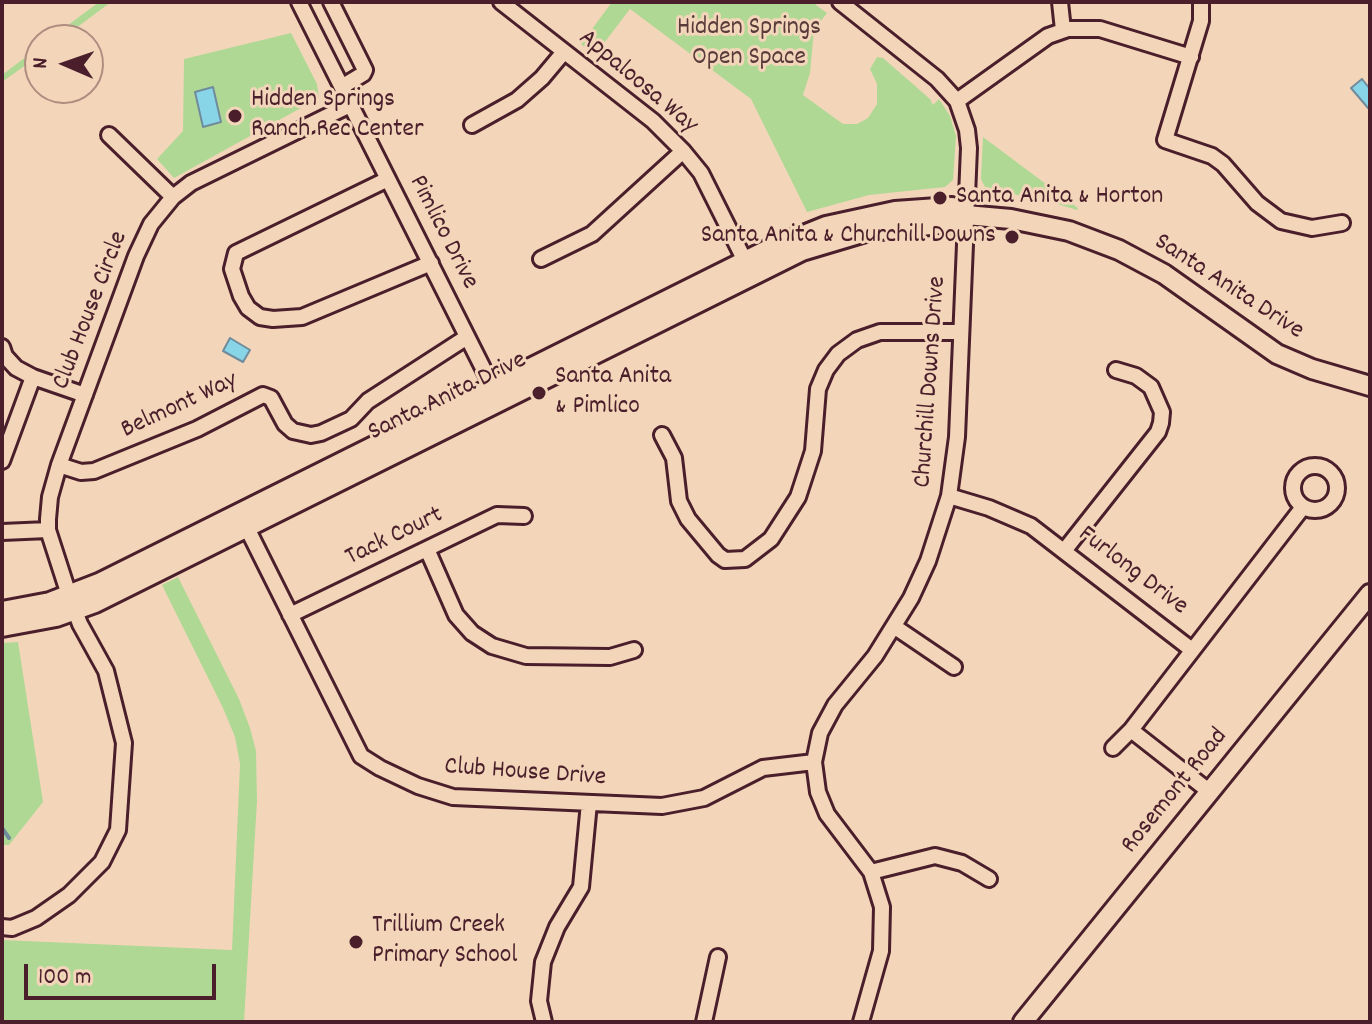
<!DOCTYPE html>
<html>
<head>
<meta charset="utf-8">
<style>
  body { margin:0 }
  #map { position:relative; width:1372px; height:1024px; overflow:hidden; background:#f3d6ba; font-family:Dekko,sans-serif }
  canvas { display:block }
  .frame { position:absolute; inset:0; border:4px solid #4a1f2b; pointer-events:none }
  .north { position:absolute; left:24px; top:24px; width:80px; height:80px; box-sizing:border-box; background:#f3d6ba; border:2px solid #af8d81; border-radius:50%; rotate:272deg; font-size:22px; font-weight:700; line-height:32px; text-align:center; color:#4a1f2b }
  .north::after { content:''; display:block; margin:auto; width:28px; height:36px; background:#4a1f2b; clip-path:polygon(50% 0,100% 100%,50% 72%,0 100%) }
  .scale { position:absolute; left:24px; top:964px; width:192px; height:36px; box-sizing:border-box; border:4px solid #4a1f2b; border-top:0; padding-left:10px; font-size:24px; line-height:28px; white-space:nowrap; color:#4a1f2b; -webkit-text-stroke:6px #f3d6ba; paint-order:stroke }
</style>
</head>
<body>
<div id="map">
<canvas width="1372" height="1024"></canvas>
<div class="frame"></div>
<div class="north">N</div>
<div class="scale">100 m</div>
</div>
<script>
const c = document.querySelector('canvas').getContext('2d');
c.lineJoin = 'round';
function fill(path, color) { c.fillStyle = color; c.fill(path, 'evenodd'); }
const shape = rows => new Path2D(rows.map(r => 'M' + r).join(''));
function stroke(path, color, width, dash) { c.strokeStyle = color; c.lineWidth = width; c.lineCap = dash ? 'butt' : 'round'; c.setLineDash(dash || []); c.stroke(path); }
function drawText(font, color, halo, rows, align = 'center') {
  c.font = font + ' Dekko,sans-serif'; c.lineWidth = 6; c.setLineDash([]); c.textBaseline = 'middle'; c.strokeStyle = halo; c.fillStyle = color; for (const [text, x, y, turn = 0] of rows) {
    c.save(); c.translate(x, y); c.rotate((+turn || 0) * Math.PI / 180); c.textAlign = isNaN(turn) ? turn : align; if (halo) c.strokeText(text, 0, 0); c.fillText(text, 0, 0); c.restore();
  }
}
const green = shape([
  [99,2,111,2,60,40,48,40],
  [612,2,817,2,816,5,827,13,814,30,810,73,803,95,843,124,857,124,868,118,877,104,877,84,870,69,877,57,883,58,930,99,933,105,939,99,950,116,956,136,953,180,945,187,869,195,807,212,751,99,630,9,595,55,581,44],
  [291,33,317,84,319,98,174,178,157,159,183,131,184,59],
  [40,46,40,55,2,82,2,75],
  [983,137,1078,208,1077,210,1044,200,986,189,981,179],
  [178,577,239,699,250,728,256,751,257,801,244,1022,2,1022,2,940,232,950,240,764,235,737,223,708,162,585],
  [18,642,43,802,9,845,2,845,2,643]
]);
const water = shape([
  [1362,79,1370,89,1370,106,1368,108,1351,88,1362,79],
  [213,87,221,122,203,127,195,92,213,87],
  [230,338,250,350,243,362,223,351,230,338]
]);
const stream = shape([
  [2,828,9,838]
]);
const minor = shape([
  [299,2,497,396],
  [331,2,365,70,363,74,343,86],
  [501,2,653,121,683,151,701,173,745,261],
  [840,2,937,79,957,101,967,130,969,148,957,437,949,496,928,561,911,598,875,656,835,705,820,733,814,762,818,792,827,814,871,872,882,907,881,951,861,1022],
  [1060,2,1063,30],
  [1201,2,1201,21,1165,140,1212,156,1223,164,1257,203,1281,221,1312,228,1342,223],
  [957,101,1048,36,1068,29,1100,29,1191,57],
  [472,125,517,100,542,78,563,53],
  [109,135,173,197],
  [388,179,236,253,232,269,241,296,248,308,260,317,273,319,302,317,431,263],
  [541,259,592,234,683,151],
  [2,347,5,356,16,368,33,377,85,395],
  [662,435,674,458,679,501,688,519,718,555,725,560,745,559,771,539,798,497,813,451,818,389,826,370,838,354,857,340,880,332,961,332],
  [2,461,33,377],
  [59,465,81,472,94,471,197,429,263,395,271,398,285,424,293,431,311,435,321,433,351,419,368,401,467,337],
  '1293 488a22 22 0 1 1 44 0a22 22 0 1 1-44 0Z',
  [949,496,989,508,1031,526,1192,650],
  [243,520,361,756,380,768,418,786,453,797,662,806,704,798,763,768,814,762],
  [2,532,48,530],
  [427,549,456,615,472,633,492,646,526,656,610,657,634,650],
  [1064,551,1158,432,1161,423,1162,412,1151,387,1136,376,1116,370],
  [290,615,497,515,524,516],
  [895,627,954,667],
  [1131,730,1210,792],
  [1113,748,1131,730,1303,507],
  [871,872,935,856,962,863,989,879],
  [2,927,12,928,36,918,69,895,102,862,118,830,124,743,106,671,80,624,69,595,48,530,48,519,50,497,59,465,136,256,151,224,173,197,191,183,352,104],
  [544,1022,539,1001,543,962,557,927,581,887,589,803],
  [704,1022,718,957]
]);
const major = shape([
  [2,611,50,602,99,583,769,249,826,226,895,211,952,207,966,215,1011,219,1069,231,1119,250,1164,274,1277,354,1312,369,1370,386],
  [2,627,56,617,95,603,802,251,869,231,951,223,966,215],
  [1023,1022,1370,594]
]);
const markers = [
  [235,116,8,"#4a1f2b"],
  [940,198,8,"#4a1f2b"],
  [1012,237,8,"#4a1f2b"],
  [539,393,8,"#4a1f2b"],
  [356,942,8,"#4a1f2b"]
];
const parkNames = [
  ["Hidden Springs",749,29],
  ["Open Space",749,59]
];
const streetNames = [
  ["Appaloosa Way",637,83,40],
  ["Pimlico Drive",442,233,63],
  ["Santa Anita Drive",1228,288,33],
  ["Club House Circle",92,311,-69],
  ["Churchill Downs Drive",932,382,-86],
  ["Santa Anita Drive",448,398,-26],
  ["Belmont Way",180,407,-25],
  ["Tack Court",395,538,-26],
  ["Furlong Drive",1132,572,37],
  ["Club House Drive",525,774,4],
  ["Rosemont Road",1176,792,-51]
];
const poiNames = [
  ["Hidden Springs",251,101],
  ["Ranch Rec Center",251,131],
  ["Santa Anita & Horton",956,198],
  ["Santa Anita & Churchill Downs",996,237,"right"],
  ["Santa Anita",555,378],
  ["& Pimlico",555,408],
  ["Trillium Creek",372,927],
  ["Primary School",372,957]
];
fill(green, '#b0d895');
fill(water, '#89d5e8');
stroke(water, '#708c9c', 2);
stroke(stream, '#708c9c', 4);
stroke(minor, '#4a1f2b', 20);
stroke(major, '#4a1f2b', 24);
stroke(minor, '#f3d6ba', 14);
stroke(major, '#f3d6ba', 18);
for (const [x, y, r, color] of markers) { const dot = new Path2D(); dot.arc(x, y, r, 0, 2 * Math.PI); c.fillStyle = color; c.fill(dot); stroke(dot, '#f3d6ba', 3); }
drawText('26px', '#593b3b', '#f3d6ba', parkNames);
drawText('26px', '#4a1f2b', '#f3d6ba', streetNames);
drawText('26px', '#4a1f2b', '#f3d6ba', poiNames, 'left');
</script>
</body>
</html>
